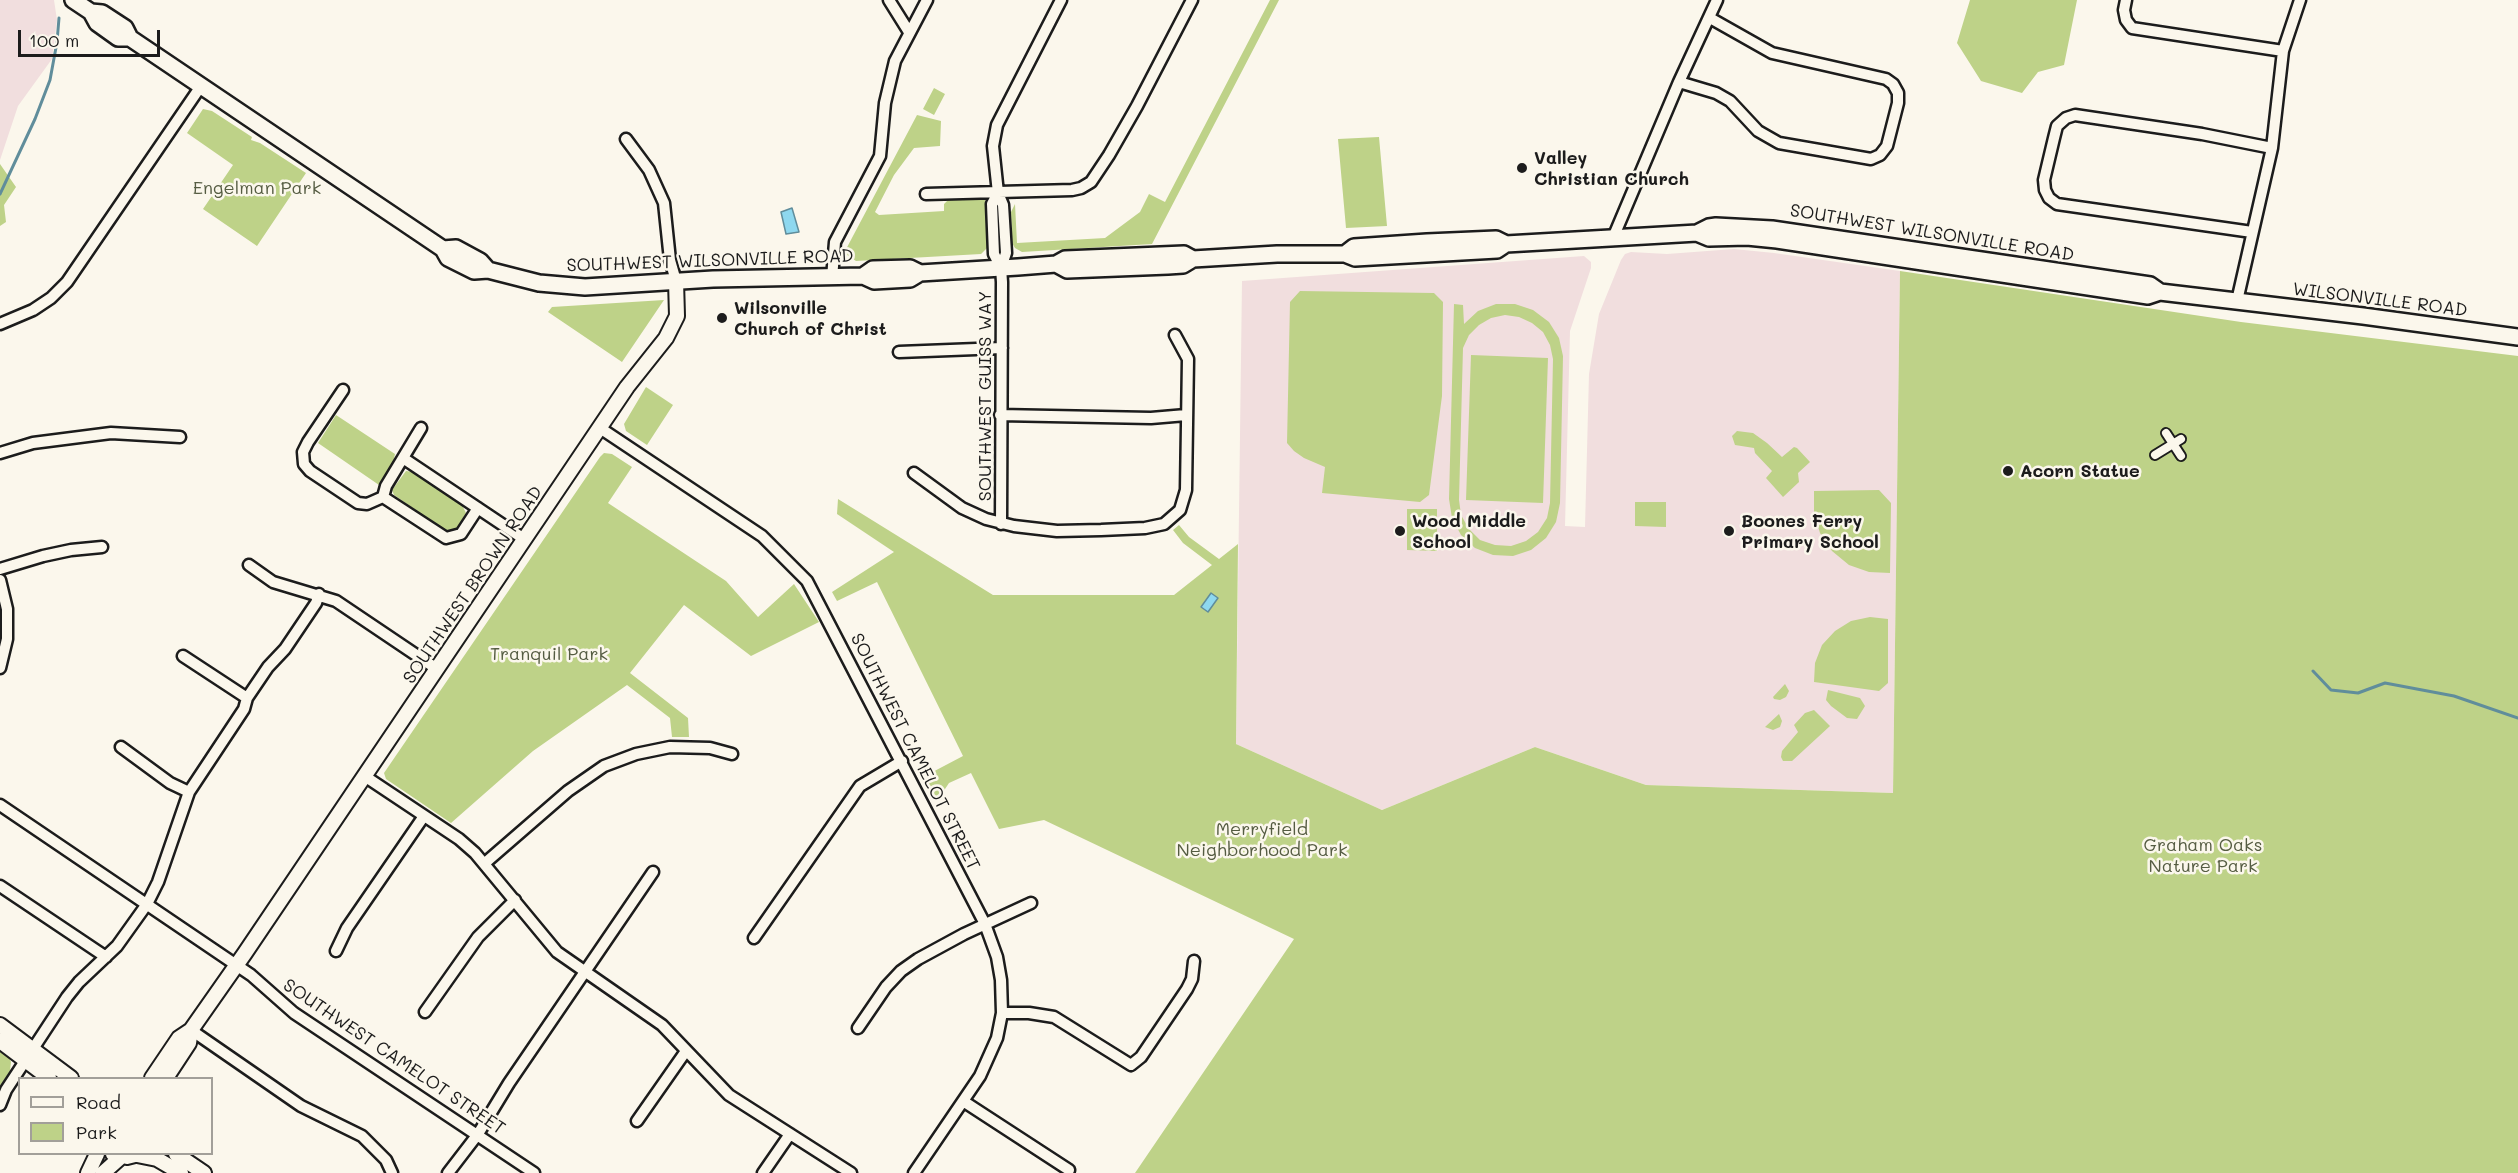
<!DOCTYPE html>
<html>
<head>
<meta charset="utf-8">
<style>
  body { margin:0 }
  #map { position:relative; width:2518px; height:1173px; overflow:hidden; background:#fbf7ec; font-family:Mali,sans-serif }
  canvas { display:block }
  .legend { position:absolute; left:18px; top:1077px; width:195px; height:78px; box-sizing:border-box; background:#fbf7ec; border:2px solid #a29f99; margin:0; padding:8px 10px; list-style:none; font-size:18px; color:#1c1c1c }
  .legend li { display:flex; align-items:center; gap:12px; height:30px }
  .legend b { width:30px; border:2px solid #a29f99 }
  .scale { position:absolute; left:18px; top:30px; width:142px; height:27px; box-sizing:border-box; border:3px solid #1c1c1c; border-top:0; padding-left:8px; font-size:18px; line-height:21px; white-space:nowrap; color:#1c1c1c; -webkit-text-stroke:4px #fbf7ec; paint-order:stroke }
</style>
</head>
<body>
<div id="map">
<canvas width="2518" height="1173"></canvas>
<ul class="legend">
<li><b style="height:8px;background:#fbf7ec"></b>Road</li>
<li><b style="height:16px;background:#bed288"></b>Park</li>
</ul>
<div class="scale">100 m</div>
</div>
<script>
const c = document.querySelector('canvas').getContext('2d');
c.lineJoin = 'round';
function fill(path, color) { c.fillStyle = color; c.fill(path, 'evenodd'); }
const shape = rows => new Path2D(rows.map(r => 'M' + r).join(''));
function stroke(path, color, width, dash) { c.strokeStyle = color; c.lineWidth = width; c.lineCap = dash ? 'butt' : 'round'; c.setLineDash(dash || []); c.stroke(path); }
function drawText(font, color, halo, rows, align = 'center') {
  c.font = font + ' Mali,sans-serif'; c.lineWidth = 5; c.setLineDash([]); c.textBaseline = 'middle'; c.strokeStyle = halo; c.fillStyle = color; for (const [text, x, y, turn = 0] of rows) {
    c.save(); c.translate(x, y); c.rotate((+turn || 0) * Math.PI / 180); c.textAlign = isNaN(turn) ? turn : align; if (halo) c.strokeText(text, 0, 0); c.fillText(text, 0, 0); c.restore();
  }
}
const built = shape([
  [0,0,54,0,57,20,52,59,18,106,0,160],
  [1734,249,1774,253,1900,271,1893,793,1646,785,1535,747,1382,810,1236,744,1242,281,1584,256,1591,262,1591,268,1570,331,1565,526,1585,527,1589,374,1599,314,1621,260,1625,254,1631,252,1667,254]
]);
const green = shape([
  [1270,0,1279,0,1152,244,1022,252,1015,248,1012,243,1011,212,1015,204,1017,243,1105,238,1140,212,1149,194,1165,202],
  [1970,0,2077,0,2064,65,2038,72,2022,93,1981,81,1957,43],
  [934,88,945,94,934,115,923,109],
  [203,109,212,111,252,137,251,140,260,143,306,173,257,246,203,209,233,165,187,133],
  [917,115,941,121,940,146,914,148,894,175,875,212,879,215,944,211,944,204,950,198,985,196,988,247,981,254,856,261,844,253],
  [1379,137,1387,226,1346,228,1338,139],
  [0,164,16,187,4,205,6,222,0,226],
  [1900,271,2241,322,2518,356,2518,1173,1135,1173,1294,939,1044,820,999,829,971,773,949,783,937,801,925,776,963,756,877,582,837,601,832,592,894,552,837,514,838,499,993,595,1174,595,1212,565,1183,543,1173,530,1179,525,1189,537,1219,559,1238,544,1236,744,1382,810,1535,747,1646,785,1893,793],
  [1300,291,1434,293,1443,302,1442,396,1429,495,1420,502,1322,493,1325,467,1304,458,1294,451,1287,443,1290,302],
  [664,300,622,362,548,312,552,307],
  [1454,304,1463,305,1464,324,1478,311,1496,304,1515,304,1533,310,1549,322,1559,338,1563,356,1560,503,1556,522,1546,538,1531,550,1513,556,1493,555,1475,548,1461,535,1452,518,1449,499],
  [1505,315,1519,317,1532,323,1543,332,1550,345,1553,359,1550,503,1547,518,1538,532,1526,541,1511,546,1495,545,1480,540,1469,529,1461,515,1459,500,1463,348,1469,335,1479,325,1491,318],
  [1471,355,1548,358,1543,503,1466,500],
  [646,387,673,405,647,445,626,431,624,424],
  [336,415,395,454,393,463,379,485,318,443],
  [1737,431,1753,433,1767,443,1782,457,1794,447,1797,448,1810,462,1798,473,1799,482,1783,497,1766,478,1772,471,1755,453,1754,448,1735,445,1732,436],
  [604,453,612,454,632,467,608,503,726,581,758,617,794,584,819,622,751,656,684,605,630,673,688,718,689,737,672,737,670,718,627,685,533,751,451,823,386,779,384,773,600,457],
  [406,471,413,472,462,505,466,513,456,530,447,532,394,495,392,490],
  [1879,490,1891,503,1890,573,1869,572,1849,565,1832,551,1820,533,1814,513,1814,491],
  [1635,502,1666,502,1666,527,1635,526],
  [1407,509,1437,509,1437,551,1407,550],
  [1870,617,1888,619,1888,683,1879,691,1814,682,1815,663,1822,645,1835,631,1851,621],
  [1785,684,1789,691,1786,697,1780,700,1774,699,1773,697],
  [1828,690,1860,698,1865,706,1857,719,1847,718,1831,706,1826,700],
  [1814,710,1830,726,1792,761,1783,761,1781,757,1782,751,1798,732,1794,725,1805,713],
  [1779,714,1782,721,1780,727,1773,730,1765,727],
  [0,1050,7,1053,11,1062,10,1071,0,1086]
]);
const water = shape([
  [792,208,799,232,786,234,781,212,792,208],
  [1211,593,1218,598,1208,612,1201,607,1211,593]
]);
const stream = shape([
  [0,194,35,119,50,80,57,42,59,18],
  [2313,671,2331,690,2358,693,2385,683,2454,696,2518,718]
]);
const pedestrian = shape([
  [2166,433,2181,456],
  [2155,455,2181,439]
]);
const minor = shape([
  [889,0,909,32],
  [2126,0,2124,10,2126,20,2132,28,2283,51],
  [1679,82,1716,93,1730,101,1758,131,1779,143,1871,159,1880,155,1887,146,1898,103,1898,93,1893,84,1886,79,1772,53,1710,18],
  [626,139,649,170,664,203,670,260,676,281],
  [998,193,992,204,994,254,1001,268,1002,282,1001,524],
  [926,194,1072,190,1081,188,1091,182,1109,155,1137,106,1192,0],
  [2252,232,2057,204,2049,198,2045,190,2044,180,2054,138,2057,126,2066,118,2075,115,2202,134,2272,148],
  [1613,238,1679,82,1717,0],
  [1001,268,1006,253,1003,205,998,193,993,146,997,125,1061,0],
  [832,278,835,242,880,156,885,103,895,61,927,0],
  [2237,301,2272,148,2283,51,2300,0],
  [0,324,33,310,51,298,67,282,201,86],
  [899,352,1002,348],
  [343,390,308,442,303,452,304,464,310,471,358,503,367,504,383,497],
  [1000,415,1151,418,1186,415],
  [600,428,762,536,807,581,985,924,997,957,1001,980,1002,1013,997,1038,980,1076,914,1173],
  [0,453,33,443,111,433,180,437],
  [403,458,524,539],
  [914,473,962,508,986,519,1014,526,1057,531,1101,530,1145,528,1164,524,1180,510,1186,490,1188,359,1175,335],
  [383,497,446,538,461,534,478,508],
  [383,497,386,486,421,428],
  [249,565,273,582,336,601,437,669],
  [0,569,43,556,71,550,102,547],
  [0,580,7,609,7,639,0,668],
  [183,656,247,698],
  [121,747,170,783,189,792],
  [366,777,459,839,475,853,557,952,662,1025,729,1095,851,1173],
  [0,805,251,975,294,1013,534,1173],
  [485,863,568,791,604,766,636,754,670,747,710,748,732,754],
  [0,886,106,957],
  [754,938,860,786,902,761],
  [336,951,347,928,424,816],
  [425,1012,478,937,515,900],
  [1002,1013,1029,1013,1054,1017,1131,1065,1141,1057,1187,989,1192,979,1194,961],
  [858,1028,886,987,901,971,918,959,964,934,1031,903],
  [191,1030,301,1106,362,1136,386,1160,392,1173],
  [963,1101,1069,1170],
  [0,1105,6,1090,67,997,79,982,117,946,147,904,158,882,189,792,244,709,247,698,268,667,285,649,316,603,319,594],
  [637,1121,686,1051],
  [448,1173,478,1134,509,1083,653,872],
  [763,1173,790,1134]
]);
const tertiary = shape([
  [0,1025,71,1078],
  [0,1041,49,1078],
  [152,1078,179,1038,191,1030,245,953,627,387,666,338,677,316,676,281],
  [166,1078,189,1043,191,1030],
  [113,1154,127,1157,139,1154],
  [176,1154,204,1173],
  [137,1155,157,1159,181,1173],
  [88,1173,97,1154],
  [103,1173,122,1156]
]);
const secondary = shape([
  [73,0,91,12,97,23,118,38,130,38],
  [91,12,102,13,125,28,130,38,443,249,448,258,474,271,488,270,539,283,585,287,713,279,863,276,874,281,910,279,920,273,1018,267,1056,264,1067,270,1168,266,1183,265,1193,259,1277,254,1345,254,1355,258,1497,250,1506,244,1697,233,1709,238,1747,237,1777,240,2148,296,2160,292,2363,316,2518,337],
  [1697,233,1709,227,1716,226,1772,229,2150,285,2160,292],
  [443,249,456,248,480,261,488,270],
  [1345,254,1354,247,1427,242,1496,239,1506,244],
  [1056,264,1065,259,1184,254,1193,259],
  [863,276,873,269,910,268,920,273]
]);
const markers = [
  [1522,168,6,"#1c1c1c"],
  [722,318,6,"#1c1c1c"],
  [2008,471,6,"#1c1c1c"],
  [1400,531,6,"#1c1c1c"],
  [1729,531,6,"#1c1c1c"]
];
const poiNames = [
  ["Valley",1534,158],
  ["Christian Church",1534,179],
  ["Wilsonville",734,308],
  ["Church of Christ",734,329],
  ["Acorn Statue",2020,471],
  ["Wood Middle",1412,521],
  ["School",1412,542],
  ["Boones Ferry",1741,521],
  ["Primary School",1741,542]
];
const parkNames = [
  ["Engelman Park",257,188],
  ["Tranquil Park",549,654],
  ["Merryfield",1262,829],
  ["Neighborhood Park",1262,850],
  ["Graham Oaks",2203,845],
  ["Nature Park",2203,866]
];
const streetNames = [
  ["SOUTHWEST WILSONVILLE ROAD",1932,233,9],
  ["SOUTHWEST WILSONVILLE ROAD",710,261,-2],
  ["WILSONVILLE ROAD",2380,300,7],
  ["SOUTHWEST GUISS WAY",985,396,-90],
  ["SOUTHWEST BROWN ROAD",473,585,-56],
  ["SOUTHWEST CAMELOT STREET",915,752,63],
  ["SOUTHWEST CAMELOT STREET",394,1057,34]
];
fill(built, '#f1dede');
fill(green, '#bed288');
fill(water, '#8ed8ef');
stroke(water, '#608d9b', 1.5);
stroke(stream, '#608d9b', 3);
stroke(pedestrian, '#1c1c1c', 12);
stroke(minor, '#1c1c1c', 15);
stroke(tertiary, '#1c1c1c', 18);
stroke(secondary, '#1c1c1c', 20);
stroke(pedestrian, '#fbf7ec', 8);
stroke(minor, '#fbf7ec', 10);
stroke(tertiary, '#fbf7ec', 14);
stroke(secondary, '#fbf7ec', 15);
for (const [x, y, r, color] of markers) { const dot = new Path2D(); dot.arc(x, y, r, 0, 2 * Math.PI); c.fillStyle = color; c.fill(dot); stroke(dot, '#fbf7ec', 2); }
drawText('bold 18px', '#1c1c1c', '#fbf7ec', poiNames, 'left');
drawText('18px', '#555c42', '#fbf7ec', parkNames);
drawText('18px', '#1c1c1c', '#fbf7ec', streetNames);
</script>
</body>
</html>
